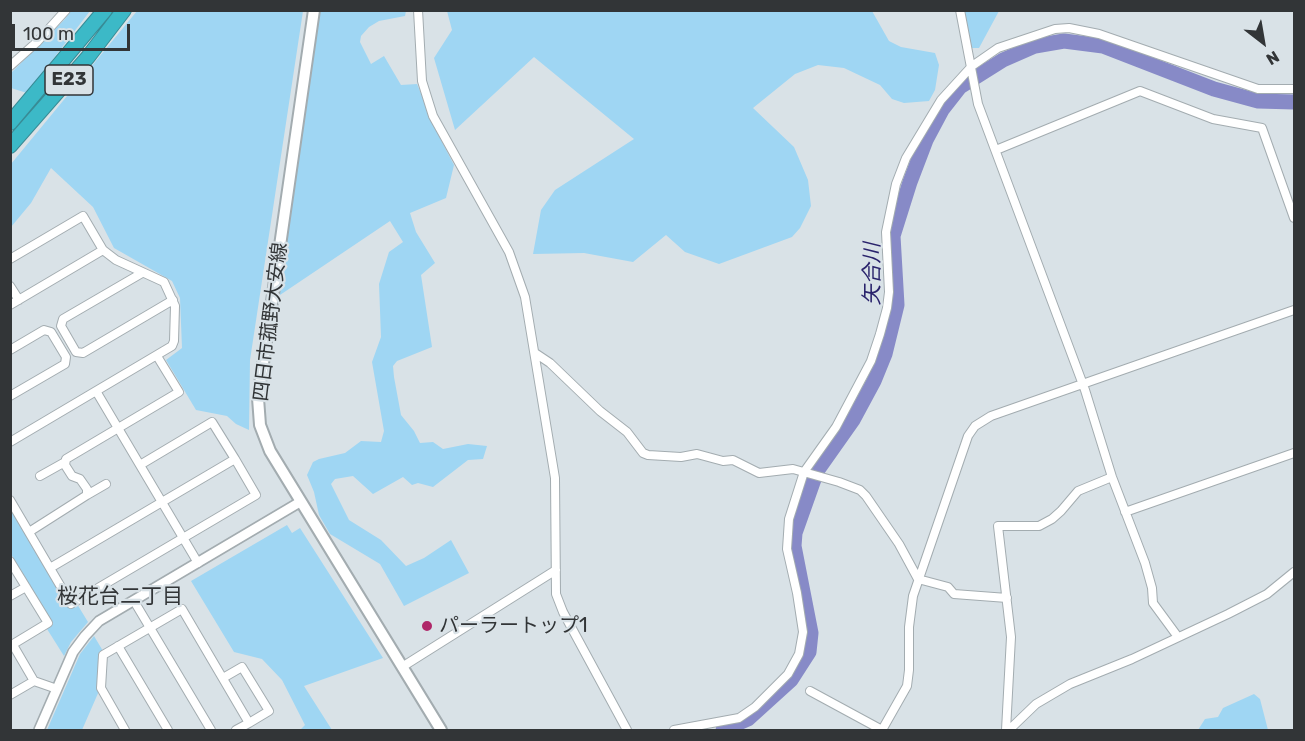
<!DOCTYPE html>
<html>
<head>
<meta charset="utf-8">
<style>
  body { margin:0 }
  #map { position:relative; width:1305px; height:741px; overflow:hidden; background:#d9e2e7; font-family:Rubik,sans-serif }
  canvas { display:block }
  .frame { position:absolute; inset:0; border:12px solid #323537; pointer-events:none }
  .north { position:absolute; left:1233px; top:12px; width:60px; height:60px; -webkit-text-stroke:4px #d9e2e7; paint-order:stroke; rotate:149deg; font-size:16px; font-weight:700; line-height:24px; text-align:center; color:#323537 }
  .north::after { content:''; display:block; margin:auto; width:21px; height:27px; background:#323537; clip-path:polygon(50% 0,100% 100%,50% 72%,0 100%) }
  .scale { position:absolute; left:12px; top:24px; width:118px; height:27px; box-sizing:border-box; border:3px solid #323537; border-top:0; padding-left:8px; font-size:18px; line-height:21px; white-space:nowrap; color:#323537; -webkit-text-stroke:4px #d9e2e7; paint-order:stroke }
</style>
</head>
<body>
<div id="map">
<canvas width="1305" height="741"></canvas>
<div class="frame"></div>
<div class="north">N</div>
<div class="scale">100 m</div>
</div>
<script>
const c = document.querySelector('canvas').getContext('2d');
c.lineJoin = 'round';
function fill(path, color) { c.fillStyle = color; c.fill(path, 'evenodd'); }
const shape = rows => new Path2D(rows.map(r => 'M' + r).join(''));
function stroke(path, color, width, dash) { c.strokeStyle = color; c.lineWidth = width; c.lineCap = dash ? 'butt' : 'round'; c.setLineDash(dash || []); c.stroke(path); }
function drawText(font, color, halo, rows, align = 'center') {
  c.font = font + ' Rubik,"Noto Sans JP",sans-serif'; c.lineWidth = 4.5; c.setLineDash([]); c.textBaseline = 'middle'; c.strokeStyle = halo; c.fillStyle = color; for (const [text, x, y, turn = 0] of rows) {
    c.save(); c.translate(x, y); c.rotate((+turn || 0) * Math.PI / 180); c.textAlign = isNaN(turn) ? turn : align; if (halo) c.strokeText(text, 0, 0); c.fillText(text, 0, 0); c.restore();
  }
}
const green = shape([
  [71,11,90,11,27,93,11,88,11,73,65,19],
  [137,11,303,11,250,360,249,430,236,424,227,416,196,410,166,360,182,348,180,298,172,281,114,248,93,207,51,168,31,203,11,227,11,164],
  [319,11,406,11,405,16,379,21,369,27,361,36,360,42,371,64,384,56,401,85,417,84,440,138,454,165,446,198,410,213,416,232,435,263,421,275,432,347,397,361,393,366,394,377,401,415,414,431,420,443,433,442,443,449,468,444,487,446,483,459,468,460,433,487,418,483,412,485,403,477,373,494,353,476,335,479,331,484,349,520,381,540,406,566,424,558,451,540,469,573,404,606,380,564,330,534,319,515,314,492,307,475,313,462,319,459,345,453,361,441,381,442,384,431,372,362,381,337,379,284,389,252,403,242,390,221,277,297],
  [872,11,889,41,901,47,935,53,939,65,935,90,929,101,904,103,892,99,880,85,844,68,818,65,795,74,753,108,794,147,808,180,811,206,800,228,792,237,719,264,685,252,666,235,633,262,584,253,533,254,541,210,555,190,634,139,534,57,455,130,434,58,452,30,447,11],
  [964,11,999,11,979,48,970,48],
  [10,507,70,608,77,604,88,622,71,642,64,656,47,629,53,624,11,554],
  [287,525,292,533,300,528,383,658,304,686,332,730,300,730,305,725,282,680,262,659,234,652,191,581],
  [94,636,103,651,99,691,82,730,47,730,80,654],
  [1254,694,1260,699,1268,730,1198,730,1205,719,1218,717,1223,708]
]);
const river = shape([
  [723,730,748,719,791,680,809,652,811,633,794,546,795,533,817,471,853,420,874,381,885,354,897,305,893,236,910,182,926,140,942,110,960,87,1003,60,1035,46,1064,41,1103,46,1214,89,1258,101,1294,102]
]);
const minor = shape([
  [418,10,422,81,433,116,509,252,525,297,555,478,556,594,563,612,627,730],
  [960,10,978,104,1085,390,1112,477,1145,563,1152,588,1153,603,1178,637],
  [10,66,37,42,66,10],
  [996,150,1140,91,1213,119,1262,128,1294,218],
  [10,259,83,216,103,250],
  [142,273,63,319,61,326,76,352,83,353,173,300],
  [10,286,19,300],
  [10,305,103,250,116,260,164,282,175,306,174,341,172,346,10,442],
  [10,350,44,330,51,332,66,357,65,364,10,396],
  [535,353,550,363,600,411,627,432,643,453,648,455,681,457,697,454,723,461,733,460,759,473,793,469,839,482,860,490,866,496,899,544,918,579,948,587,954,594,1007,598],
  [96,391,198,563],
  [140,465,212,422,235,459],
  [40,476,65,462],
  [87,495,106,484],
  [10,500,71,604,256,495,235,459,50,568],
  [1125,512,1294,453],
  [29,532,87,495,87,489,80,479,72,476,65,465,66,459,179,392,157,356],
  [10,561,48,623,10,646],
  [10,596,26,587],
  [134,601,211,730],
  [13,645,34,681],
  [118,646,168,730],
  [402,667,556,570],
  [810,691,882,730],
  [10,695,34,681,57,689],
  [125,730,101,688,103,655,182,609,249,723,269,711,242,667,223,678],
  [236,730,249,723],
  [674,730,739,718,755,707,788,674,799,654,803,632,797,593,787,549,789,519,804,472,836,427,871,361,880,334,887,308,889,292,886,232,896,184,906,158,941,100,972,66,998,48,1055,29,1069,28,1099,34,1258,89,1294,89],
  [882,730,907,686,909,670,909,627,913,596,968,436,975,426,991,416,1294,310],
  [1006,730,1011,637,998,526,1039,526,1052,519,1061,511,1078,491,1112,477],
  [1009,730,1036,704,1070,684,1132,659,1228,614,1267,594,1294,572]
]);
const tertiary = shape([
  [39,730,73,652,85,636,99,621,300,502]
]);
const secondary = shape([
  [314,10,258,398,260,425,270,451,441,730]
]);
const motorway = shape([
  [10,123,105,10],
  [10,146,88,57,124,10]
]);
const markers = [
  [427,626,6,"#af2769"]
];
const shields = [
  [69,80,48]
];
const shieldNames = [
  ["E23",69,80]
];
const streetNames = [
  ["四日市菰野大安線",271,322,-83]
];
const poiNames = [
  ["パーラートップ1",439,626]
];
const waterNames = [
  ["矢合川",873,274,-90]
];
const neighbourhoodNames = [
  ["桜花台二丁目",120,597]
];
fill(green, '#9fd6f3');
stroke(river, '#878ac7', 15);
stroke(minor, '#a3acb0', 10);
stroke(tertiary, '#a3acb0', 12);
stroke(secondary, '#a3acb0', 14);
stroke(motorway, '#388b95', 16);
stroke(minor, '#fff', 8);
stroke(tertiary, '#fff', 9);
stroke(secondary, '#fff', 10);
stroke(motorway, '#3cb9c7', 14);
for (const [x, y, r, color] of markers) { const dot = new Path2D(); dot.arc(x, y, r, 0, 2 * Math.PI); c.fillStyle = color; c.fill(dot); stroke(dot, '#d9e2e7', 2); }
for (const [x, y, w] of shields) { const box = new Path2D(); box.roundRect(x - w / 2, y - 15, w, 30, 4.5); c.fillStyle = '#d9e2e7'; c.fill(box); stroke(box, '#323537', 1.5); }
drawText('bold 18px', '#323537', null, shieldNames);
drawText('20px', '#323537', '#d9e2e7', streetNames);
drawText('20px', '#323537', '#d9e2e7', poiNames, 'left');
drawText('italic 21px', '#2a236c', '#d9e2e7', waterNames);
drawText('21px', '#323537', '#d9e2e7', neighbourhoodNames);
</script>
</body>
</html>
